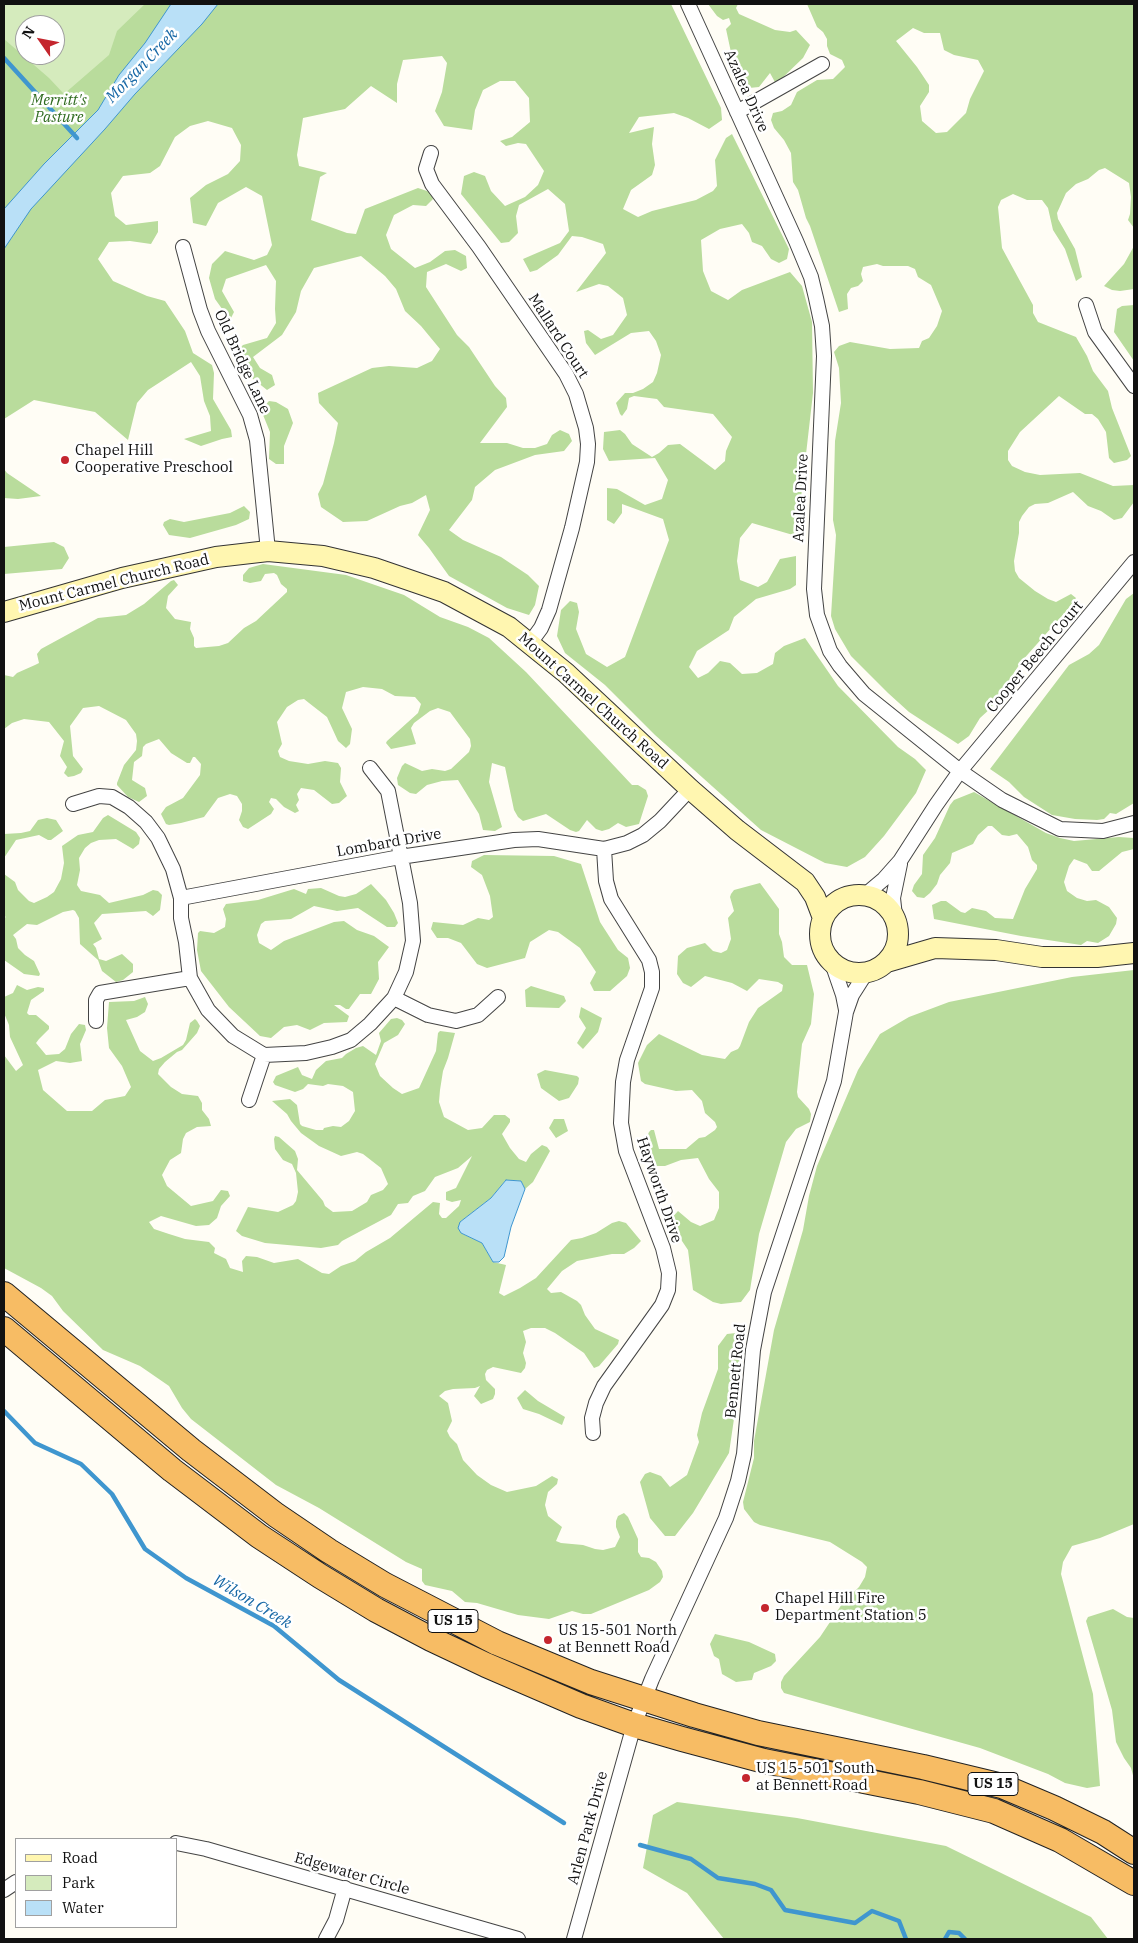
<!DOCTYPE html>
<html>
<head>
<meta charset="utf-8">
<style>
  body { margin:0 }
  #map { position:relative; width:1138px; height:1943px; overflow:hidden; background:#fffdf5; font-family:"IBM Plex Serif",serif }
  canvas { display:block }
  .frame { position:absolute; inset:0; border:5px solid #111; pointer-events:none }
  .legend { position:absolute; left:15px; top:1838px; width:162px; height:90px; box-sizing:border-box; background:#fff; border:1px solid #a0a0a0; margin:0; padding:6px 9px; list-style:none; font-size:15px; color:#111 }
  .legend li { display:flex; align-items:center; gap:10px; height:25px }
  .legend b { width:25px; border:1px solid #a0a0a0 }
  .north { position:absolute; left:15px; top:15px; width:50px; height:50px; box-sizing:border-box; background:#fff; border:1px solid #a0a0a0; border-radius:50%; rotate:303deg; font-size:14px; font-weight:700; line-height:20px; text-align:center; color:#111 }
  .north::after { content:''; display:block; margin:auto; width:18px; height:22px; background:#c4262e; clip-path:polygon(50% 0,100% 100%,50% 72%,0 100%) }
</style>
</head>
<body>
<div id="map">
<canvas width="1138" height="1943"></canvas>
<div class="frame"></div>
<ul class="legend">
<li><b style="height:6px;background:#fff6b0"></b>Road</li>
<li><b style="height:14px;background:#d5ebbd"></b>Park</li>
<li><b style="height:14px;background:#b9e0f7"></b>Water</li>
</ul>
<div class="north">N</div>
</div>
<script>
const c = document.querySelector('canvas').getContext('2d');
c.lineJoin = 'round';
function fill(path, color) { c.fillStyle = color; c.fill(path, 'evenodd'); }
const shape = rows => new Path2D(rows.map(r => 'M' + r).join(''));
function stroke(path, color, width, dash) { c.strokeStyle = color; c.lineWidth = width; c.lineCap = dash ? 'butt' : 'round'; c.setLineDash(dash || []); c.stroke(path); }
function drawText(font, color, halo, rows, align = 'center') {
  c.font = font + ' "IBM Plex Serif",serif'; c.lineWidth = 5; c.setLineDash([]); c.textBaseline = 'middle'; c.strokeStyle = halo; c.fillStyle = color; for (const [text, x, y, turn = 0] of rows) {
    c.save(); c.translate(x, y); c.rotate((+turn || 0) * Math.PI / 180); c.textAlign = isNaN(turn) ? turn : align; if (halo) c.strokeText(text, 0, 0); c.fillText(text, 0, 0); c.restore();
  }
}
const green = shape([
  [4,4,215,4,4,162],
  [25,25,55,25,55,55,25,55]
]);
const forest = shape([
  [145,4,671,4,721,108,722,120,709,129,688,118,674,113,639,117,629,133,654,127,652,144,655,165,652,175,631,190,623,209,638,217,652,211,696,200,713,191,717,186,715,160,726,138,732,134,789,249,787,259,779,263,771,259,762,246,752,242,749,233,742,224,720,229,701,240,703,271,711,291,728,300,742,290,790,272,802,286,812,322,813,393,797,533,793,535,752,523,740,538,737,561,740,580,758,587,767,582,780,559,796,556,796,585,790,589,756,599,734,617,729,630,697,651,689,667,698,678,708,673,720,661,730,663,742,674,757,673,773,664,775,653,784,646,805,638,838,686,898,747,915,759,926,770,916,793,884,836,865,857,847,867,825,863,761,830,655,735,605,685,565,653,557,636,561,610,570,601,577,603,579,612,576,629,586,654,607,667,625,657,669,540,663,519,622,504,622,513,614,524,607,520,607,488,617,489,645,505,662,499,668,480,655,458,609,461,603,449,604,432,620,430,625,434,632,444,652,457,659,453,668,445,680,444,715,470,725,461,726,451,732,437,713,414,664,407,657,399,634,396,629,398,627,409,622,416,620,414,616,403,625,393,633,393,643,389,653,382,657,373,661,355,656,341,649,331,631,333,595,355,586,343,584,331,588,330,601,339,613,335,627,315,623,298,608,286,599,284,576,292,606,253,603,244,582,237,572,236,558,255,537,270,530,272,523,259,560,243,569,231,565,204,548,189,519,205,516,216,518,233,509,242,501,243,461,194,464,176,474,172,485,176,491,191,505,206,525,197,538,185,544,171,526,144,518,143,506,146,500,141,512,137,530,122,529,98,515,81,500,81,483,90,475,110,472,130,444,126,435,111,442,92,447,63,442,56,403,60,397,84,397,103,371,86,345,109,303,118,297,155,299,166,327,173,320,177,311,220,347,233,356,234,365,209,418,188,430,192,433,199,426,206,413,205,394,215,386,235,391,249,415,268,430,262,445,251,455,250,466,256,467,268,461,271,446,264,427,272,426,287,457,335,469,347,495,386,506,398,507,407,480,443,507,443,523,448,535,448,547,444,552,435,560,430,569,434,572,441,564,451,535,455,495,470,475,487,472,500,449,530,463,540,501,557,528,575,539,586,535,605,529,615,507,608,449,576,429,548,418,535,430,510,426,495,412,503,400,506,367,521,343,522,321,507,318,494,323,484,334,443,338,423,319,403,318,393,372,368,389,366,417,368,432,361,440,349,421,326,405,311,396,289,385,276,361,256,314,268,301,291,296,312,282,335,253,357,260,368,272,375,275,385,267,390,247,374,239,349,243,345,267,338,276,323,275,309,276,281,266,265,226,279,222,291,234,312,230,320,215,299,209,278,212,264,225,251,254,260,267,255,272,245,262,196,246,187,218,203,206,226,193,223,190,198,206,185,228,174,240,161,241,145,232,128,208,121,190,126,175,137,160,166,150,173,123,176,111,193,115,216,126,225,158,221,158,232,151,244,130,241,109,242,98,259,113,281,147,296,165,301,185,331,193,353,212,365,214,373,213,399,231,430,232,437,222,439,201,446,184,439,211,431,210,416,204,401,200,376,191,362,148,390,137,403,128,440,95,412,34,400,4,419,4,39,49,78,64,94,109,55,117,31],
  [708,4,738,4,736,8,739,14,775,30,790,32,796,30,810,45,803,58,776,84,770,73,759,87,749,88,742,78,732,57,726,29,731,24,729,18,723,20,717,16],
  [807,4,1134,4,1134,228,1128,220,1130,214,1131,197,1129,183,1105,168,1099,170,1088,179,1076,184,1066,193,1057,213,1058,219,1075,249,1082,277,1076,281,1065,249,1053,230,1048,208,1042,200,1027,200,1013,194,1001,200,998,207,1002,248,1033,305,1033,313,1038,322,1076,337,1087,356,1093,371,1108,391,1112,408,1131,456,1127,460,1114,463,1109,458,1106,432,1098,419,1092,414,1085,414,1059,396,1020,432,1008,451,1008,460,1012,466,1025,472,1040,475,1080,473,1113,486,1134,485,1134,502,1122,518,1114,520,1101,511,1088,506,1073,492,1048,503,1035,504,1029,507,1022,516,1019,522,1019,533,1014,561,1015,571,1019,578,1035,591,1048,599,1056,602,1071,594,1076,598,1068,609,1021,662,991,708,980,718,969,736,958,744,909,712,888,693,851,656,835,629,831,616,836,535,833,520,835,441,841,403,839,368,834,352,839,346,850,342,890,349,919,348,922,341,929,338,937,326,942,311,931,285,918,277,915,269,908,266,883,266,877,264,863,267,861,274,863,281,858,286,851,288,847,294,848,309,839,312,810,226,806,218,798,190,793,182,791,153,784,140,774,128,771,120,773,113,782,111,791,105,797,92,817,80,833,79,845,67,842,60,830,54,827,46,827,39,823,32,817,27],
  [913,28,924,33,940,33,944,50,954,55,978,60,984,71,970,99,966,113,947,132,936,133,922,121,920,106,929,92,929,85,917,67,896,41],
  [1134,246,1134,289,1120,291,1112,290,1104,286,1124,264],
  [1134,305,1134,361,1114,332,1117,309,1122,306],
  [269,401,276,402,288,409,293,423,284,446,284,464,276,464,269,459,270,432,261,410],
  [4,469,7,473,41,496,18,499,4,498],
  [244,506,250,512,249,519,236,525,190,538,169,535,163,525,164,522,170,519,184,522,230,513],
  [54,542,64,547,69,558,62,569,4,574,4,547],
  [263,564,346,575,404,595,440,617,468,627,489,638,526,672,632,785,638,785,646,790,648,796,639,824,626,827,618,823,609,829,602,831,596,829,587,820,579,831,576,832,570,830,546,814,523,821,518,817,514,810,505,767,492,763,489,782,502,827,495,831,483,830,479,814,458,780,442,781,427,785,416,794,410,793,398,785,397,778,402,766,405,763,422,771,432,769,445,771,451,769,469,752,471,746,470,739,450,712,438,708,430,711,414,723,411,728,416,744,391,749,386,743,387,741,418,713,421,704,415,697,395,696,382,689,363,687,346,692,342,708,352,729,350,744,346,748,338,741,327,717,309,703,304,699,298,700,287,707,277,722,282,744,278,751,280,757,289,761,308,764,325,761,338,763,341,768,340,782,347,796,339,803,332,804,314,790,301,788,297,794,299,800,296,805,299,811,295,813,284,807,276,799,271,798,269,802,274,809,271,814,248,829,243,827,239,820,242,811,242,804,237,796,230,794,218,798,204,817,181,823,169,825,166,824,161,814,166,807,183,798,200,775,201,764,195,757,193,757,190,763,187,763,171,753,159,739,146,744,143,747,142,756,134,762,132,780,145,788,147,796,139,802,128,797,117,785,117,783,124,765,136,750,137,741,136,734,126,720,99,706,83,708,70,726,73,756,83,769,81,773,74,776,68,777,64,773,67,767,60,756,64,741,49,722,24,719,12,723,4,729,4,675,13,677,17,673,35,665,39,663,37,654,41,649,98,618,126,615,144,604,171,581,174,580,178,585,168,596,166,608,175,619,191,622,190,629,194,638,194,646,196,648,219,646,228,643,244,628,256,621,287,592,287,589,281,584,277,575,274,573,265,574,261,581,250,583,243,581,243,575,249,568],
  [1134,593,1134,803,1116,814,1110,813,1104,819,1097,820,1075,819,1052,815,1024,797,1009,782,990,769,1069,665,1089,654,1099,645,1126,599],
  [974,792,1046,833,1060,838,1074,841,1119,837,1134,838,1134,849,1122,852,1099,871,1092,871,1087,864,1074,859,1069,866,1064,882,1067,891,1077,898,1087,901,1096,900,1109,907,1117,918,1116,924,1109,936,1098,943,1087,941,1081,945,1021,936,934,919,932,905,941,901,946,901,961,912,965,913,972,908,986,911,995,918,1013,919,1025,889,1037,869,1037,865,1032,860,1028,847,1017,834,1009,836,1002,835,992,826,988,826,978,835,973,844,952,853,950,863,940,875,937,884,930,893,924,898,917,897,912,891,914,885,922,874,923,855,935,838,950,805,954,800],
  [108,815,136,832,140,838,139,844,133,849,116,839,99,840,91,843,85,848,79,858,80,870,77,885,81,891,100,895,109,903,143,895,153,890,158,891,162,895,160,910,153,916,146,911,102,914,94,923,102,939,93,944,96,948,99,959,106,961,122,954,133,964,133,972,123,980,116,982,102,971,98,960,80,944,79,918,75,911,73,910,63,912,37,925,27,924,13,935,16,939,18,948,25,955,34,961,40,974,39,976,24,974,4,960,4,918,6,917,4,916,4,874,15,882,18,890,29,901,34,903,47,897,54,892,61,879,64,863,62,846,78,835,93,832,103,818],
  [47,818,56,820,63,831,51,840,48,840,39,835,16,840,4,858,4,834,21,833,30,831,38,820],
  [484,855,554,856,581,864,600,922,618,950,628,958,630,968,627,976,610,991,594,991,590,983,596,972,580,948,558,932,549,930,530,942,525,958,487,968,477,964,461,943,448,938,437,938,431,929,433,922,463,925,478,918,489,920,493,917,490,896,482,875,471,867,472,861],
  [760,883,779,909,779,934,782,942,784,957,792,965,807,965,814,994,811,1024,802,1044,797,1092,798,1097,809,1109,811,1114,810,1122,796,1129,786,1142,759,1234,750,1290,741,1302,721,1304,713,1302,693,1290,688,1250,670,1223,670,1220,678,1211,691,1222,700,1226,714,1220,719,1208,719,1192,709,1179,698,1158,681,1160,665,1166,651,1166,647,1162,647,1152,644,1144,649,1132,651,1130,654,1130,659,1149,686,1149,699,1138,705,1137,715,1130,717,1127,715,1122,705,1113,702,1101,692,1090,676,1091,645,1084,641,1081,638,1063,647,1045,659,1034,702,1055,725,1059,731,1052,738,1049,740,1046,749,1022,758,1008,782,991,783,985,778,982,759,979,747,991,732,983,705,976,691,987,683,983,677,974,678,956,687,948,705,943,713,951,721,953,727,950,731,939,728,918,734,911,730,897,731,894,734,890],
  [371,884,386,900,394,913,398,923,395,927,387,927,358,908,337,911,314,906,291,919,265,921,261,924,257,935,259,943,271,950,284,941,334,922,344,921,357,930,374,936,389,947,378,962,379,979,371,994,360,994,349,1009,346,1009,340,1005,334,1005,349,1016,347,1022,324,1023,310,1030,297,1025,284,1027,271,1038,260,1036,229,1007,201,971,197,950,198,933,200,931,214,933,225,927,226,919,223,909,226,904,258,900,294,889,306,894,308,889,321,888,339,896,345,897,356,894],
  [1134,970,1134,1524,1100,1538,1072,1546,1063,1562,1061,1574,1093,1694,1100,1786,1087,1788,1065,1783,1048,1774,980,1748,784,1693,781,1688,781,1682,784,1676,820,1637,842,1604,859,1587,865,1577,867,1567,862,1562,830,1542,760,1525,754,1522,744,1509,743,1502,754,1458,754,1441,774,1330,803,1230,809,1196,817,1166,858,1070,880,1034,909,1017,949,1002,1072,977],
  [17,985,27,990,38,987,44,988,44,991,31,1000,27,1013,29,1015,36,1015,49,1026,49,1029,39,1039,36,1043,46,1055,59,1054,65,1049,71,1034,79,1024,85,1025,86,1030,80,1044,82,1061,70,1063,56,1061,38,1070,43,1090,67,1111,92,1111,105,1100,125,1096,131,1087,122,1066,109,1048,107,1028,109,1002,134,1001,145,997,148,1004,145,1012,137,1017,126,1020,140,1051,153,1061,161,1058,183,1045,186,1040,190,1023,195,1019,197,1021,200,1026,197,1033,182,1050,177,1052,165,1062,159,1069,158,1074,171,1087,182,1094,198,1096,202,1103,202,1110,209,1119,211,1126,197,1127,186,1133,183,1139,181,1153,170,1160,162,1175,167,1186,191,1206,213,1201,221,1190,228,1191,230,1196,221,1206,217,1218,209,1225,196,1226,161,1216,149,1222,154,1229,169,1234,185,1239,209,1242,215,1248,214,1253,226,1259,230,1268,243,1272,242,1261,246,1256,257,1257,274,1263,298,1259,322,1273,329,1274,341,1266,355,1261,366,1252,390,1238,433,1202,440,1203,439,1214,442,1218,446,1218,459,1206,461,1200,452,1202,446,1200,446,1192,456,1188,472,1156,458,1168,435,1177,425,1191,413,1196,408,1203,398,1204,391,1215,342,1241,338,1245,321,1248,265,1243,242,1236,236,1231,248,1207,278,1212,293,1205,296,1201,298,1192,296,1173,292,1164,283,1160,275,1149,274,1139,275,1136,279,1137,295,1151,298,1159,297,1170,323,1201,325,1206,333,1212,352,1211,367,1202,371,1195,383,1190,388,1184,381,1168,363,1154,357,1152,341,1156,319,1146,301,1133,291,1121,287,1114,272,1101,290,1099,297,1105,300,1124,302,1126,316,1130,323,1130,324,1128,333,1126,341,1127,349,1121,355,1111,353,1092,343,1086,328,1084,323,1086,308,1084,303,1089,295,1092,275,1085,273,1082,276,1076,298,1067,302,1075,312,1079,316,1070,326,1061,342,1058,346,1054,356,1048,363,1046,376,1055,381,1041,379,1033,391,1019,397,1018,402,1020,405,1024,398,1035,384,1043,375,1064,380,1076,393,1088,402,1094,419,1088,420,1086,436,1051,438,1033,440,1031,455,1033,448,1058,443,1071,440,1090,439,1102,444,1117,468,1130,482,1128,494,1115,505,1115,510,1119,510,1122,502,1134,510,1148,519,1159,526,1162,531,1154,542,1145,547,1147,550,1151,533,1182,525,1189,521,1181,506,1180,491,1198,460,1222,461,1233,482,1243,493,1262,506,1265,499,1293,504,1296,520,1288,536,1278,571,1240,582,1238,596,1233,612,1223,619,1221,626,1223,641,1241,634,1248,624,1254,612,1254,577,1261,562,1271,547,1289,551,1293,561,1292,577,1301,581,1305,585,1315,595,1329,619,1340,618,1344,599,1366,594,1368,584,1353,555,1333,545,1328,531,1328,523,1331,526,1342,523,1353,526,1363,525,1368,521,1373,493,1367,487,1370,485,1374,486,1380,495,1389,495,1394,493,1399,481,1404,474,1396,480,1386,475,1388,453,1389,445,1391,439,1396,448,1403,452,1421,447,1431,450,1437,457,1444,463,1460,477,1475,491,1485,507,1492,536,1486,552,1476,558,1479,557,1484,548,1492,545,1505,548,1516,562,1527,556,1541,561,1543,583,1545,595,1549,603,1550,615,1547,620,1537,616,1527,616,1521,618,1516,624,1513,628,1517,638,1539,638,1552,641,1557,649,1558,656,1562,662,1571,663,1577,660,1582,649,1590,591,1614,583,1614,572,1611,549,1619,518,1615,477,1603,465,1602,452,1591,425,1585,422,1581,422,1569,406,1562,319,1508,276,1485,191,1419,182,1408,169,1386,140,1366,103,1350,63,1311,52,1296,41,1288,4,1268,4,1055,16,1071,23,1065,10,1037,9,1025,4,1013,4,997,13,993],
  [531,986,564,996,566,1001,559,1008,526,1007,525,990],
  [581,1007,602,1018,598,1032,583,1049,577,1043,586,1028,579,1017],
  [545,1070,577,1076,579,1078,578,1084,569,1098,559,1101,541,1088,537,1074],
  [554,1119,564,1119,568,1131,556,1138,549,1128],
  [736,1333,741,1336,742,1340,741,1371,729,1453,693,1513,675,1536,665,1536,650,1518,640,1482,645,1474,650,1472,661,1476,670,1487,687,1475,699,1442,697,1435,702,1413,718,1369,718,1346,727,1334],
  [525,1390,538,1401,565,1417,562,1425,539,1414,523,1409,517,1398],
  [1113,1609,1127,1617,1134,1618,1134,1779,1131,1768,1124,1758,1116,1742,1112,1710,1086,1621,1088,1617],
  [715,1634,749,1642,775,1654,776,1661,771,1666,754,1673,752,1680,736,1682,722,1674,719,1659,714,1656,710,1644],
  [677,1802,797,1818,946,1846,1091,1917,1108,1939,724,1939,687,1893,643,1868,653,1815]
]);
const water = shape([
  [171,4,218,4,202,24,135,94,105,129,31,209,4,249,4,209,44,164,98,110,119,75,145,43,171,4],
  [506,1180,521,1181,525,1189,511,1227,504,1257,499,1262,493,1262,482,1243,461,1233,458,1228,460,1222,491,1198,506,1180]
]);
const stream = shape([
  [4,58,77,138],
  [4,1411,35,1443,81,1464,112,1494,145,1549,186,1578,274,1626,339,1680,564,1823],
  [640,1845,691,1859,718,1878,755,1884,771,1890,785,1910,855,1923,872,1911,899,1921,906,1939],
  [945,1939,949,1932,959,1933,965,1939]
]);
const minor = shape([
  [688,4,796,241,811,277,816,298,822,326,824,356,814,589,817,615,830,651,840,666,864,694,960,771,1002,800,1060,829,1103,831,1134,823],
  [737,112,822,64],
  [431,153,426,169,432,184,479,247,566,374,576,394,586,428,588,444,587,462,572,528,549,610,541,628,530,643],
  [183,247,200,310,208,331,250,415,257,440,268,551],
  [1086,305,1095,332,1134,386],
  [73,804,99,796,112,797,129,807,146,822,158,838,173,869,181,898,181,918,186,942,190,978,208,1010,233,1036,264,1055,306,1053,332,1047,351,1040,370,1024,394,998,406,972,413,941,410,903,388,791,370,768],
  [865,895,884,879,900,861,936,805,960,771,1134,562],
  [181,898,400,857,514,840,538,839,604,849,627,843,643,835,660,821,690,789],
  [895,916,893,898,900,864],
  [832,963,843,995,846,1010],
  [394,998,428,1015,456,1021,478,1015,498,997],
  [96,1021,96,1000,100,993,190,978],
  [249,1100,264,1055],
  [593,1433,592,1418,596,1403,604,1386,662,1305,668,1290,669,1273,663,1248,626,1151,621,1123,623,1082,627,1060,652,988,652,972,649,960,611,899,606,881,604,849],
  [176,1843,206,1849,518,1939],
  [4,1890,16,1882],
  [326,1939,336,1920,345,1888],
  [574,1939,634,1725,652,1679,726,1518,738,1481,744,1454,753,1350,764,1292,834,1081,846,1012,852,995,866,973]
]);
const secondary = shape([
  [4,612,122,578,216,557,268,551,323,556,374,568,444,592,509,627,566,673,690,789,737,830,805,882,815,897,823,918],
  '820 934a39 39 0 1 1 78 0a39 39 0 1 1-78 0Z',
  [887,962,935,948,996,950,1042,957,1097,957,1134,953]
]);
const trunk = shape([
  [4,1294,191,1450,276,1515,329,1551,385,1585,497,1643,591,1682,694,1715,758,1733,923,1767,1002,1786,1054,1808,1103,1832,1134,1852],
  [4,1329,172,1470,259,1536,320,1576,376,1610,431,1639,486,1665,581,1706,634,1725,682,1739,764,1761,919,1792,994,1811,1060,1840,1134,1883]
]);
const markers = [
  [65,460,5,"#c4262e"],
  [765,1608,5,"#c4262e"],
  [548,1640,5,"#c4262e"],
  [746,1778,5,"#c4262e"]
];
const shields = [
  [453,1621,50],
  [993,1784,50]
];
const shieldNames = [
  ["US 15",453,1621],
  ["US 15",993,1784]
];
const streetNames = [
  ["Azalea Drive",746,91,66],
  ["Mallard Court",558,336,57],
  ["Old Bridge Lane",242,362,65],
  ["Azalea Drive",801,498,-87],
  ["Mount Carmel Church Road",114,583,-14],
  ["Cooper Beech Court",1035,657,-50],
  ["Mount Carmel Church Road",593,701,42],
  ["Lombard Drive",389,843,-10],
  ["Hayworth Drive",659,1190,71],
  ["Bennett Road",736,1371,-84],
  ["Arlen Park Drive",588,1828,-75],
  ["Edgewater Circle",352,1874,16]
];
const parkNames = [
  ["Merritt's",59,101],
  ["Pasture",59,118]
];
const poiNames = [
  ["Chapel Hill",75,451],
  ["Cooperative Preschool",75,468],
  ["Chapel Hill Fire",775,1599],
  ["Department Station 5",775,1616],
  ["US 15-501 North",558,1631],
  ["at Bennett Road",558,1648],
  ["US 15-501 South",756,1769],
  ["at Bennett Road",756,1786]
];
const waterNames = [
  ["Morgan Creek",142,66,-46],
  ["Wilson Creek",252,1602,31]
];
fill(green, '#d5ebbd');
fill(forest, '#b9dc9c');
fill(water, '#b9e0f7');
stroke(water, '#3f96cf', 1);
stroke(stream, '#3f96cf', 4.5);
stroke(minor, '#444', 16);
stroke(secondary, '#333', 22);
stroke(trunk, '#222', 26);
stroke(minor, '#fff', 14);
stroke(secondary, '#fff6b0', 20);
stroke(trunk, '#f7bc64', 24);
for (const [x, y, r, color] of markers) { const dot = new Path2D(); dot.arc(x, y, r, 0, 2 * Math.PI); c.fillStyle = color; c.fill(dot); stroke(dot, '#fff', 2); }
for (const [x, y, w] of shields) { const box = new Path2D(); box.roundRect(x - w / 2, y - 11.5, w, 23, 4); c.fillStyle = '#fff'; c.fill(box); stroke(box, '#111', 1); }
drawText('bold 14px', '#111', null, shieldNames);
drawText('15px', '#111', '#fff', streetNames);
drawText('italic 15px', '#2f6b1f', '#fff', parkNames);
drawText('15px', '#111', '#fff', poiNames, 'left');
drawText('italic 16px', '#1768a6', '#fff', waterNames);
</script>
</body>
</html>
